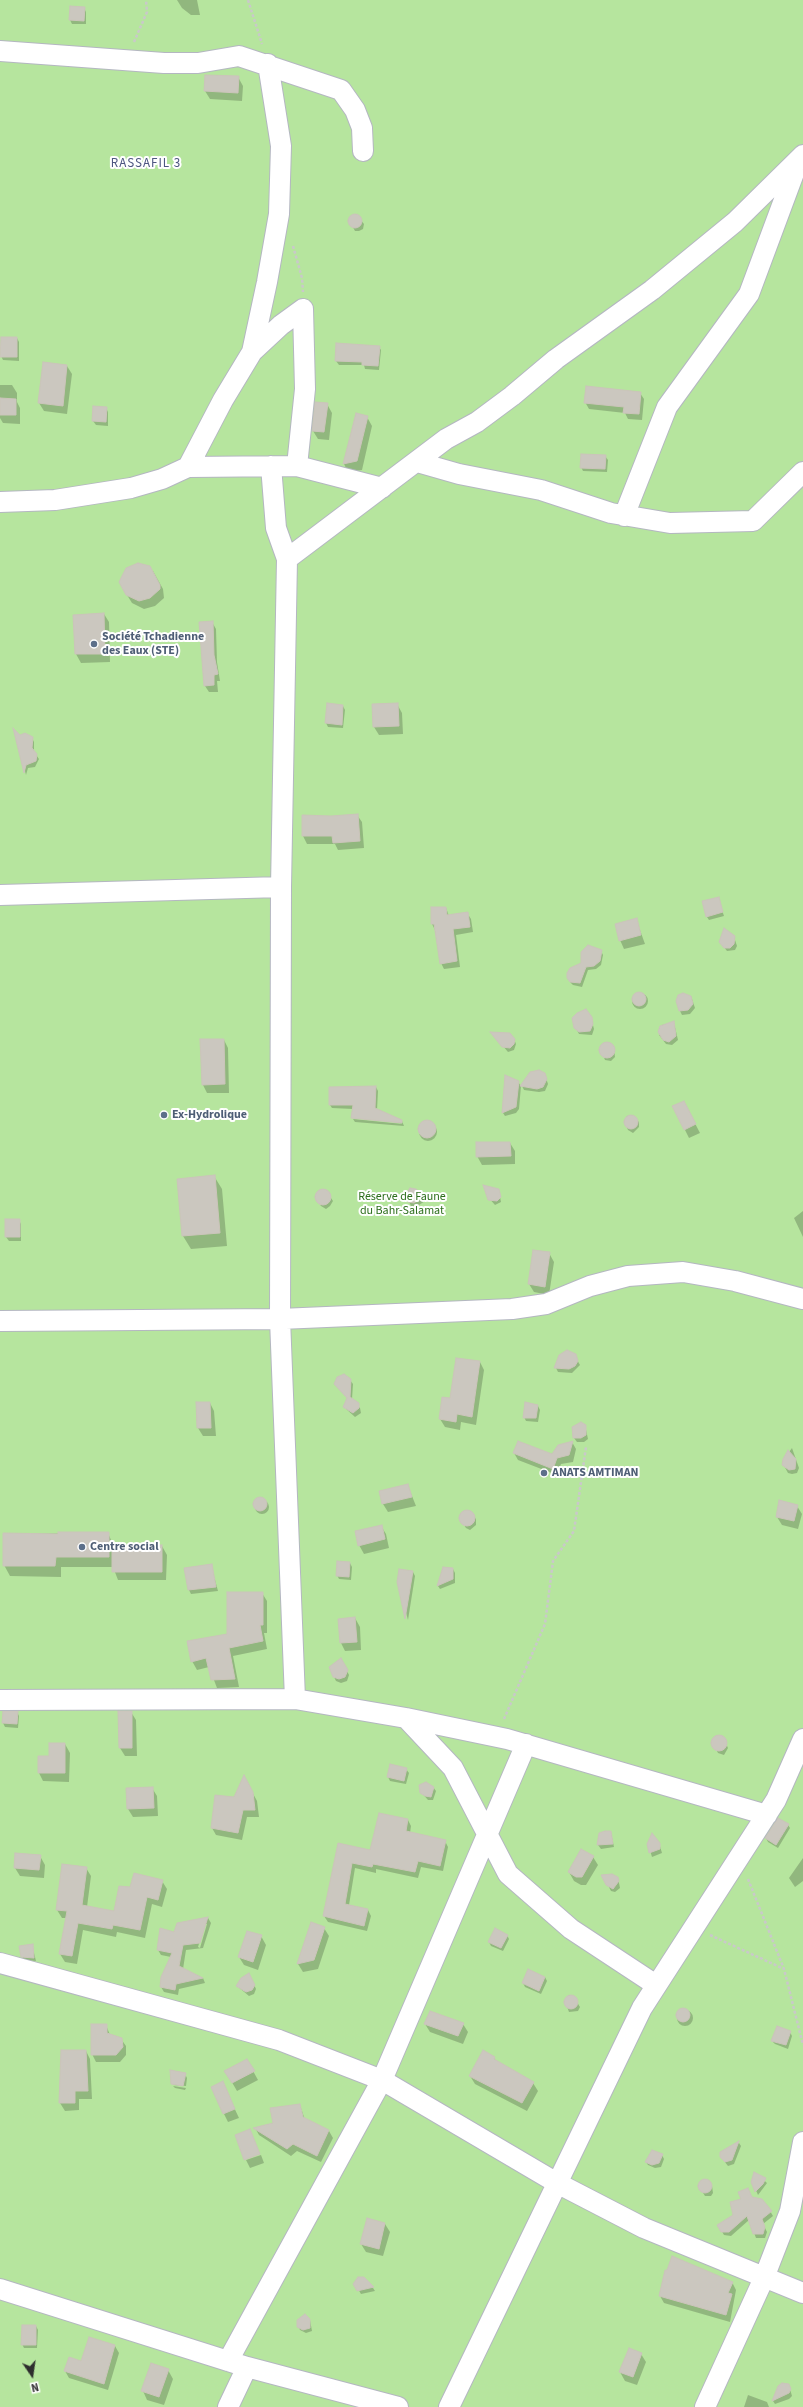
<!DOCTYPE html>
<html>
<head>
<meta charset="utf-8">
<style>
  body { margin:0 }
  #map { position:relative; width:803px; height:2407px; overflow:hidden; background:#efe9e1; font-family:"Source Sans 3",sans-serif }
  canvas { display:block }
  .north { position:absolute; left:12px; top:2355px; width:40px; height:40px; -webkit-text-stroke:3px #fff; paint-order:stroke; rotate:167deg; font-size:11px; font-weight:700; line-height:16px; text-align:center; color:#2e2e2e }
  .north::after { content:''; display:block; margin:auto; width:14px; height:18px; background:#2e2e2e; clip-path:polygon(50% 0,100% 100%,50% 72%,0 100%) }
</style>
</head>
<body>
<div id="map">
<canvas width="803" height="2407"></canvas>
<div class="north">N</div>
</div>
<script>
const c = document.querySelector('canvas').getContext('2d');
c.lineJoin = 'round';
function fill(path, color) { c.fillStyle = color; c.fill(path, 'evenodd'); }
const shape = rows => new Path2D(rows.map(r => 'M' + r).join(''));
function stroke(path, color, width, dash) { c.strokeStyle = color; c.lineWidth = width; c.lineCap = dash ? 'butt' : 'round'; c.setLineDash(dash || []); c.stroke(path); }
function drawText(font, color, halo, rows, align = 'center') {
  c.font = font + ' "Source Sans 3",sans-serif'; c.lineWidth = 4; c.setLineDash([]); c.textBaseline = 'middle'; c.strokeStyle = halo; c.fillStyle = color; for (const [text, x, y, turn = 0] of rows) {
    c.save(); c.translate(x, y); c.rotate((+turn || 0) * Math.PI / 180); c.textAlign = isNaN(turn) ? turn : align; if (halo) c.strokeText(text, 0, 0); c.fillText(text, 0, 0); c.restore();
  }
}
const green = shape([
  [0,0,803,0,803,2407,0,2407]
]);
const shadow = shape([
  [177,0,197,0,200,15,191,15,182,8],
  [84,8,86,12,86,24,72,24,70,20],
  [238,77,243,86,242,101,210,99,205,91],
  [356,214,364,224,363,229,359,231,355,231,349,220],
  [17,338,19,342,19,361,3,360,1,356],
  [379,347,381,350,379,370,365,369,364,365,339,365,336,361],
  [67,366,72,374,67,414,44,411,39,403],
  [0,385,12,385,17,393,17,402,20,408,20,424,3,423,0,418],
  [640,393,644,399,642,420,628,419,625,413,589,409,585,402],
  [327,404,332,413,329,440,318,439,313,431],
  [106,408,108,412,108,426,96,425,93,421],
  [356,414,367,417,372,426,362,470,348,472,344,464],
  [605,456,608,460,607,472,583,471,581,467],
  [153,571,163,589,164,598,155,606,144,609,132,603,127,595],
  [104,614,109,622,110,662,81,663,76,654,74,616],
  [212,622,216,629,217,662,220,681,217,681,218,692,209,692,205,686],
  [397,704,402,713,403,734,379,735,374,727],
  [343,706,345,710,343,728,328,727,326,723],
  [15,731,20,736,32,738,34,742,34,752,39,759,35,767,28,768,26,775],
  [357,815,362,822,364,848,338,850,335,844,307,844,303,836,303,816,331,817],
  [718,898,724,916,709,920,707,917],
  [432,908,446,908,449,916,467,913,471,919,473,932,456,935,460,967,444,969,441,963,435,930,432,924],
  [636,919,645,944,624,949,620,940],
  [734,937,737,946,735,950,727,951,720,942],
  [601,951,603,955,601,965,596,969,588,970,582,987,573,985,570,982,582,964],
  '632 1001a8 8 0 1 1 16 0a8 8 0 1 1-16 0Z',
  [691,996,695,1008,690,1014,682,1015,680,1011],
  [591,1018,594,1029,592,1035,579,1034,577,1030],
  [674,1023,678,1040,672,1045,666,1044,659,1035,659,1029,662,1025],
  [492,1033,514,1039,516,1044,514,1050,508,1052],
  [224,1040,228,1048,229,1093,207,1093,203,1085],
  [602,1045,612,1045,614,1049,615,1057,611,1061,605,1060,603,1055,600,1050],
  [533,1072,546,1078,548,1084,545,1091,539,1092,524,1090,522,1086],
  [518,1082,521,1086,519,1109,516,1113,505,1116,503,1113],
  [376,1087,378,1091,377,1110,402,1121,404,1126,355,1122,353,1119,403,1124,353,1109,332,1108,330,1105],
  [688,1110,700,1133,689,1138,685,1130],
  [632,1115,639,1122,639,1127,633,1133,628,1130,624,1121,627,1116],
  '419 1132a9 9 0 1 1 18 0a9 9 0 1 1-18 0Z',
  [510,1143,515,1151,515,1164,482,1165,477,1156],
  [214,1176,222,1189,227,1246,191,1249,183,1236,178,1180],
  [415,1190,425,1201,416,1207,411,1206,406,1195],
  [321,1191,327,1192,333,1201,330,1206,326,1209,321,1206,316,1198],
  [499,1192,501,1202,495,1205,488,1197],
  [803,1211,803,1237,794,1218],
  [19,1220,21,1224,21,1241,9,1241,6,1237],
  [549,1253,554,1262,549,1295,534,1292,529,1284],
  [573,1353,580,1365,572,1373,558,1372,556,1368],
  [480,1362,484,1370,476,1425,461,1422,460,1430,445,1427,440,1419,451,1400],
  [350,1380,353,1384,352,1399,360,1408,361,1413,355,1417,344,1407,348,1399],
  [198,1403,210,1403,214,1411,216,1436,203,1436,198,1428],
  [538,1406,540,1410,538,1422,526,1421,524,1417],
  [585,1425,588,1439,584,1442,577,1442,574,1438],
  [572,1442,576,1449,573,1462,561,1464,557,1475,518,1460,514,1453,553,1456],
  [792,1448,799,1468,797,1473,792,1474,788,1473,782,1462],
  [408,1486,416,1506,388,1512,383,1504],
  '255 1507a7 7 0 1 1 14 0a7 7 0 1 1-14 0Z',
  [797,1506,802,1514,798,1529,782,1525,777,1517],
  [464,1511,470,1511,476,1519,476,1525,470,1530,466,1528,460,1519,460,1514],
  [381,1526,386,1534,389,1548,364,1554,359,1545],
  [108,1533,114,1547,162,1546,167,1555,166,1580,118,1580,113,1567,61,1567,61,1577,10,1576,4,1565,4,1534],
  [350,1563,352,1567,351,1580,339,1579,337,1575],
  [211,1565,218,1591,191,1594,189,1590],
  [443,1568,453,1569,455,1573,455,1583,440,1589,438,1586],
  [413,1572,415,1576,408,1620,398,1582],
  [262,1593,267,1601,267,1633,264,1633,267,1649,233,1656,239,1687,217,1688,209,1667,197,1670,192,1661,228,1635],
  [355,1618,360,1627,361,1650,345,1651,341,1643],
  [341,1659,349,1675,347,1681,341,1683,336,1681,334,1677],
  [17,1712,19,1716,18,1728,5,1727,3,1723],
  [131,1712,136,1720,137,1756,125,1756,120,1748],
  [719,1736,723,1737,728,1748,724,1755,718,1753,713,1743,713,1740],
  [65,1744,70,1753,69,1782,43,1781,39,1773,50,1757],
  [391,1765,406,1769,409,1773,406,1784,390,1781,388,1777],
  [244,1777,257,1801,259,1817,247,1817,242,1840,216,1835,212,1828,234,1798],
  [433,1787,436,1791,433,1800,428,1800,421,1792],
  [152,1788,157,1796,158,1816,133,1817,128,1809],
  [408,1820,411,1826,410,1833,445,1841,448,1847,443,1871,421,1867,418,1878,376,1869,376,1873,355,1868,349,1905,368,1910,371,1916,367,1931,328,1922,324,1916,339,1844,370,1851],
  [788,1825,790,1828,778,1848,768,1842,766,1838],
  [611,1833,614,1847,601,1849,598,1845,600,1834],
  [659,1843,662,1853,652,1857,648,1844],
  [40,1856,45,1865,44,1878,20,1876,15,1868],
  [593,1857,598,1865,586,1885,581,1885,574,1881,569,1872],
  [803,1858,803,1881,795,1887,789,1878],
  [86,1868,91,1876,87,1907,115,1912,131,1888,162,1881,167,1889,162,1907,152,1904,145,1938,117,1932,116,1937,83,1930,77,1964,65,1962,60,1954,67,1918,62,1918,57,1910],
  [603,1876,618,1878,620,1888,615,1892,611,1891],
  [208,1918,211,1923,203,1948,186,1950,183,1969,203,1978,205,1983,179,1989,178,1995,164,1992,161,1987,171,1957,161,1955,158,1950,175,1933,177,1924],
  [205,1924,207,1924,200,1948,198,1947],
  [312,1923,324,1928,329,1936,318,1969,303,1972,298,1964],
  [507,1935,509,1939,503,1951,491,1946,489,1942],
  [261,1936,266,1945,258,1970,244,1965,239,1957],
  [32,1945,36,1961,24,1960,22,1956],
  [545,1977,547,1981,541,1994,525,1987,523,1983],
  [251,1978,256,1989,254,1994,249,1996,237,1986],
  [569,1995,573,1996,580,2007,578,2011,569,2012,565,2001],
  '677 2018a8 8 0 1 1 16 0a8 8 0 1 1-16 0Z',
  [425,2024,463,2024,468,2032,463,2044,430,2032],
  [106,2025,110,2035,121,2039,126,2046,126,2055,120,2062,96,2062,92,2054],
  [790,2032,792,2036,788,2049,775,2044,772,2041],
  [86,2051,90,2059,92,2099,79,2099,79,2110,65,2111,60,2103],
  [494,2058,497,2062,533,2083,538,2091,527,2111,475,2084,470,2076],
  [247,2060,258,2080,237,2091,226,2072],
  [171,2072,185,2074,187,2078,186,2086,173,2085],
  [222,2082,239,2118,228,2122,224,2114],
  [173,2086,186,2088,185,2090,175,2088],
  [300,2105,305,2120,329,2131,333,2138,321,2162,297,2151,291,2156,259,2135,255,2128,274,2123],
  [739,2143,741,2146,734,2164,728,2166,721,2157,721,2152],
  [261,2155,264,2163,250,2168,246,2160],
  [662,2155,664,2159,661,2167,655,2168,648,2165,646,2162],
  [757,2174,767,2183,758,2195,752,2181],
  [706,2180,712,2186,713,2193,711,2196,705,2196,698,2185],
  [751,2198,770,2211,773,2216,763,2224,767,2232,765,2238,756,2238,749,2220,731,2236,724,2235,718,2225,734,2216,742,2200],
  [385,2224,390,2232,383,2256,366,2252,361,2244],
  [363,2278,373,2288,375,2291,361,2294,355,2284],
  [732,2282,736,2290,730,2322,664,2303,660,2296],
  [310,2320,312,2331,306,2333,300,2330,298,2326],
  [36,2326,38,2330,37,2348,24,2348,22,2344],
  [115,2346,119,2353,108,2390,69,2378,65,2371],
  [641,2354,646,2362,637,2385,625,2381,620,2372],
  [168,2370,173,2379,164,2405,147,2400,143,2391],
  [790,2389,792,2396,789,2399,775,2404,773,2401],
  [748,2395,767,2402,769,2407,744,2407]
]);
const building = shape([
  [70,6,85,7,84,21,69,20,70,6],
  [205,75,239,76,238,93,204,91,205,75],
  '348 221a7 7 0 1 1 14 0a7 7 0 1 1-14 0Z',
  [1,337,17,337,17,357,0,357,1,337],
  [336,343,380,346,378,366,362,365,362,362,335,361,336,343],
  [43,362,67,365,63,406,38,403,43,362],
  [586,386,641,392,639,414,623,413,624,407,584,403,586,386],
  [0,398,16,399,16,415,0,415,0,398],
  [315,402,328,403,324,432,312,431,315,402],
  [93,406,107,407,106,422,92,421,93,406],
  [356,413,368,416,357,461,343,464,356,413],
  [581,454,606,455,605,469,580,468,581,454],
  [138,563,150,566,160,585,160,589,150,598,139,601,126,595,119,582,126,568,138,563],
  [104,613,105,654,75,654,73,615,104,613],
  [213,621,214,655,218,674,214,675,214,685,204,686,199,622,213,621],
  [327,703,343,705,342,725,325,723,327,703],
  [398,703,399,726,373,727,372,704,398,703],
  [13,728,20,735,25,733,33,737,32,748,37,754,36,761,26,765,24,773,13,728],
  [358,814,360,841,333,843,332,836,302,836,302,815,331,816,358,814],
  [719,897,723,912,706,917,702,901,719,897],
  [431,907,446,907,447,915,468,912,470,927,453,929,457,961,440,964,434,924,431,924,431,907],
  [637,918,641,935,619,941,615,924,637,918],
  [724,928,735,936,734,944,730,948,724,948,719,942,724,928],
  [588,945,602,950,600,961,594,966,586,967,580,983,570,982,567,978,567,973,570,968,581,963,581,952,588,945],
  '632 999a7 7 0 1 1 14 0a7 7 0 1 1-14 0Z',
  [683,993,691,996,693,1004,688,1010,679,1011,676,1001,678,995,683,993],
  [586,1009,592,1017,593,1024,590,1031,579,1032,574,1028,572,1018,577,1013,586,1009],
  [674,1021,676,1036,669,1042,663,1040,658,1032,660,1026,674,1021],
  [490,1032,510,1033,515,1039,514,1044,510,1048,502,1047,490,1032],
  [200,1039,224,1039,225,1084,202,1085,200,1039],
  '599 1050a8 8 0 1 1 16 0a8 8 0 1 1-16 0Z',
  [539,1070,545,1073,547,1079,543,1087,537,1089,520,1086,530,1072,539,1070],
  [505,1075,519,1081,516,1107,502,1113,505,1075],
  [376,1086,375,1108,402,1120,402,1123,351,1118,353,1105,329,1105,329,1087,376,1086],
  [684,1101,696,1124,684,1130,672,1106,684,1101],
  '624 1122a7 7 0 1 1 14 0a7 7 0 1 1-14 0Z',
  '418 1129a9 9 0 1 1 18 0a9 9 0 1 1-18 0Z',
  [476,1142,510,1142,511,1156,476,1157,476,1142],
  [215,1175,220,1233,182,1236,177,1179,215,1175],
  [483,1185,499,1189,501,1197,497,1201,488,1200,483,1185],
  [410,1188,416,1189,424,1196,414,1203,408,1202,405,1195,410,1188],
  '315 1197a8 8 0 1 1 16 0a8 8 0 1 1-16 0Z',
  [5,1219,20,1219,20,1237,5,1237,5,1219],
  [533,1250,550,1252,545,1287,528,1284,533,1250],
  [567,1350,576,1354,578,1361,575,1366,569,1369,554,1368,559,1355,567,1350],
  [456,1358,480,1361,472,1417,457,1414,456,1422,439,1419,442,1397,450,1398,456,1358],
  [344,1374,351,1379,350,1397,359,1403,359,1408,353,1413,343,1407,347,1398,334,1384,337,1377,344,1374],
  [196,1402,210,1402,211,1428,197,1428,196,1402],
  [525,1402,538,1405,536,1418,523,1418,525,1402],
  [581,1422,586,1425,586,1435,581,1438,573,1438,572,1427,581,1422],
  [518,1441,552,1454,558,1445,573,1441,569,1455,557,1458,553,1469,513,1453,518,1441],
  [788,1450,796,1459,795,1469,789,1470,782,1465,783,1459,788,1450],
  [408,1484,412,1497,382,1504,379,1491,408,1484],
  '253 1504a7 7 0 1 1 14 0a7 7 0 1 1-14 0Z',
  [779,1500,798,1505,794,1521,776,1517,779,1500],
  '459 1518a8 8 0 1 1 16 0a8 8 0 1 1-16 0Z',
  [382,1525,385,1539,358,1546,355,1531,382,1525],
  [58,1532,109,1532,109,1557,56,1557,55,1566,3,1566,3,1533,58,1534,58,1532],
  [162,1545,162,1572,112,1572,112,1546,162,1545],
  [337,1561,350,1562,349,1577,336,1576,337,1561],
  [212,1564,216,1587,188,1590,184,1568,212,1564],
  [443,1567,453,1568,453,1579,437,1586,443,1567],
  [399,1569,413,1571,405,1619,397,1582,399,1569],
  [227,1592,263,1592,263,1625,260,1625,263,1641,229,1648,235,1679,211,1680,206,1658,191,1662,187,1641,227,1634,227,1592],
  [355,1617,357,1642,340,1643,338,1619,355,1617],
  [341,1658,348,1670,345,1677,339,1679,333,1677,329,1667,341,1658],
  [3,1711,18,1711,17,1724,2,1723,3,1711],
  [118,1711,132,1711,132,1748,119,1748,118,1711],
  '711 1743a8 8 0 1 1 16 0a8 8 0 1 1-16 0Z',
  [49,1743,65,1743,65,1773,38,1773,38,1756,49,1756,49,1743],
  [390,1764,407,1768,404,1781,387,1777,390,1764],
  [244,1775,253,1792,255,1810,243,1810,238,1833,211,1828,215,1795,234,1797,244,1775],
  [426,1782,434,1787,431,1797,425,1796,420,1793,419,1785,426,1782],
  [153,1787,154,1808,127,1809,126,1788,153,1787],
  [379,1813,408,1819,406,1831,446,1840,440,1866,418,1861,415,1872,373,1864,372,1867,352,1863,345,1904,368,1909,364,1926,323,1916,338,1843,370,1850,379,1813],
  [778,1818,789,1824,776,1845,765,1838,778,1818],
  [605,1831,611,1831,613,1844,597,1845,599,1833,605,1831],
  [652,1833,660,1843,660,1849,649,1853,647,1844,652,1833],
  [581,1849,594,1856,582,1877,576,1877,568,1872,581,1849],
  [15,1853,41,1855,39,1870,14,1868,15,1853],
  [62,1864,87,1867,82,1905,114,1911,119,1886,130,1887,134,1873,163,1880,158,1900,147,1897,140,1930,113,1925,112,1929,78,1923,72,1956,59,1954,67,1911,56,1910,62,1864],
  [612,1874,618,1877,619,1881,613,1889,606,1885,601,1875,612,1874],
  [208,1917,200,1943,183,1945,179,1966,203,1978,176,1984,175,1990,160,1987,161,1977,172,1953,157,1950,160,1928,174,1932,177,1923,208,1917],
  [311,1922,325,1927,314,1960,297,1964,311,1922],
  [495,1928,508,1935,501,1948,488,1942,495,1928],
  [247,1931,262,1935,253,1962,238,1957,247,1931],
  [33,1944,34,1958,21,1957,19,1946,33,1944],
  [528,1969,545,1977,539,1991,522,1983,528,1969],
  [249,1973,255,1985,252,1990,246,1992,236,1986,241,1978,249,1973],
  '564 2002a7 7 0 1 1 14 0a7 7 0 1 1-14 0Z',
  '676 2015a7 7 0 1 1 14 0a7 7 0 1 1-14 0Z',
  [430,2011,464,2023,458,2036,424,2024,430,2011],
  [91,2024,107,2024,107,2033,122,2038,123,2047,116,2055,91,2055,91,2024],
  [777,2026,791,2031,786,2045,771,2041,777,2026],
  [61,2050,86,2050,88,2091,75,2091,75,2103,59,2103,61,2050],
  [483,2050,495,2057,494,2059,534,2082,522,2103,469,2076,483,2050],
  [247,2059,255,2071,232,2083,224,2071,247,2059],
  [170,2070,186,2073,183,2086,171,2084,170,2070],
  [223,2081,235,2109,223,2114,211,2087,223,2081],
  [300,2104,303,2117,329,2130,317,2156,293,2144,287,2149,253,2128,273,2123,270,2108,300,2104],
  [250,2129,260,2154,244,2160,235,2135,250,2129],
  [739,2141,732,2160,725,2162,720,2157,720,2152,739,2141],
  [652,2150,663,2154,659,2163,652,2165,645,2162,652,2150],
  [754,2172,766,2178,763,2184,755,2192,751,2182,754,2172],
  '698 2186a7 7 0 1 1 14 0a7 7 0 1 1-14 0Z',
  [748,2188,752,2197,762,2199,772,2211,762,2219,765,2227,763,2234,753,2234,747,2216,729,2232,721,2232,717,2225,733,2215,730,2202,741,2199,738,2192,748,2188],
  [367,2218,385,2223,379,2249,360,2244,367,2218],
  [672,2256,733,2282,728,2293,732,2294,726,2315,659,2296,665,2270,667,2270,672,2256],
  [358,2277,364,2277,374,2287,357,2291,353,2284,358,2277],
  [305,2314,310,2319,310,2328,303,2330,297,2327,297,2320,305,2314],
  [22,2325,36,2325,36,2345,21,2345,22,2325],
  [89,2337,115,2345,104,2384,64,2371,69,2357,81,2361,89,2337],
  [629,2348,642,2353,633,2377,619,2372,629,2348],
  [151,2363,169,2369,159,2397,141,2391,151,2363],
  [782,2383,789,2384,791,2389,789,2393,772,2401,778,2386,782,2383]
]);
const path = shape([
  [248,0,262,44],
  [134,42,147,12,146,0],
  [293,246,302,278,303,292],
  [504,1719,545,1624,553,1561,574,1531,586,1447],
  [748,1879,784,1969,803,2045],
  [710,1935,784,1969]
]);
const minor = shape([
  [0,51,164,63,198,63,239,56,341,90,355,110,362,128,363,151],
  [252,352,281,325,303,309],
  [417,462,459,474,541,490,611,513,670,523,753,521,803,472],
  [271,466,276,528,287,559],
  [297,466,382,488],
  [188,467,223,400,252,352,267,282,279,214,281,146,268,64],
  [0,502,55,500,131,488,162,479,188,467,297,466,305,389,303,309],
  [624,516,667,407,749,294,797,165],
  [0,895,281,887],
  [0,1321,280,1319,512,1309,546,1304,590,1286,628,1276,683,1272,735,1281,803,1299],
  [295,1699,280,1319,281,887,287,559,446,439,477,422,512,396,556,359,652,290,735,222,803,155],
  [0,1700,295,1699,406,1718,507,1739,767,1815],
  [406,1718,453,1768,508,1874,571,1929,656,1985],
  [0,1963,279,2040,382,2080,557,2183,644,2228,803,2293],
  [0,2289,247,2367,398,2407],
  [228,2361,382,2080,526,1744],
  [228,2407,247,2367],
  [449,2407,642,2008,776,1800,803,1739],
  [705,2407,764,2278,790,2211,803,2142]
]);
const markers = [
  [94,644,4,"#5c6f8a"],
  [164,1115,4,"#5c6f8a"],
  [544,1473,4,"#5c6f8a"],
  [82,1547,4,"#5c6f8a"]
];
const serviceNames = [
  ["Société Tchadienne",102,637],
  ["des Eaux (STE)",102,651],
  ["Ex-Hydrolique",172,1115],
  ["ANATS AMTIMAN",552,1473],
  ["Centre social",90,1547]
];
const parkNames = [
  ["Réserve de Faune",402,1197],
  ["du Bahr-Salamat",402,1211]
];
const neighbourhoodNames = [
  ["RASSAFIL 3",146,164]
];
fill(green, '#b6e59e');
fill(shadow, '#0003');
fill(building, '#cbc7bf');
stroke(building, '#cbc5ba', 1);
stroke(minor, '#b4b7c1', 22);
stroke(path, '#c9c9c9', 2.5, [3, 2]);
stroke(minor, '#fff', 20);
for (const [x, y, r, color] of markers) { const dot = new Path2D(); dot.arc(x, y, r, 0, 2 * Math.PI); c.fillStyle = color; c.fill(dot); stroke(dot, '#fff', 1.5); }
drawText('bold 12px', '#4e5e75', '#fff', serviceNames, 'left');
drawText('12px', '#2c6e1b', '#fff', parkNames);
c.letterSpacing = '1px';
drawText('13px', '#4d5680', '#fff', neighbourhoodNames);
c.letterSpacing = '0px';
</script>
</body>
</html>
